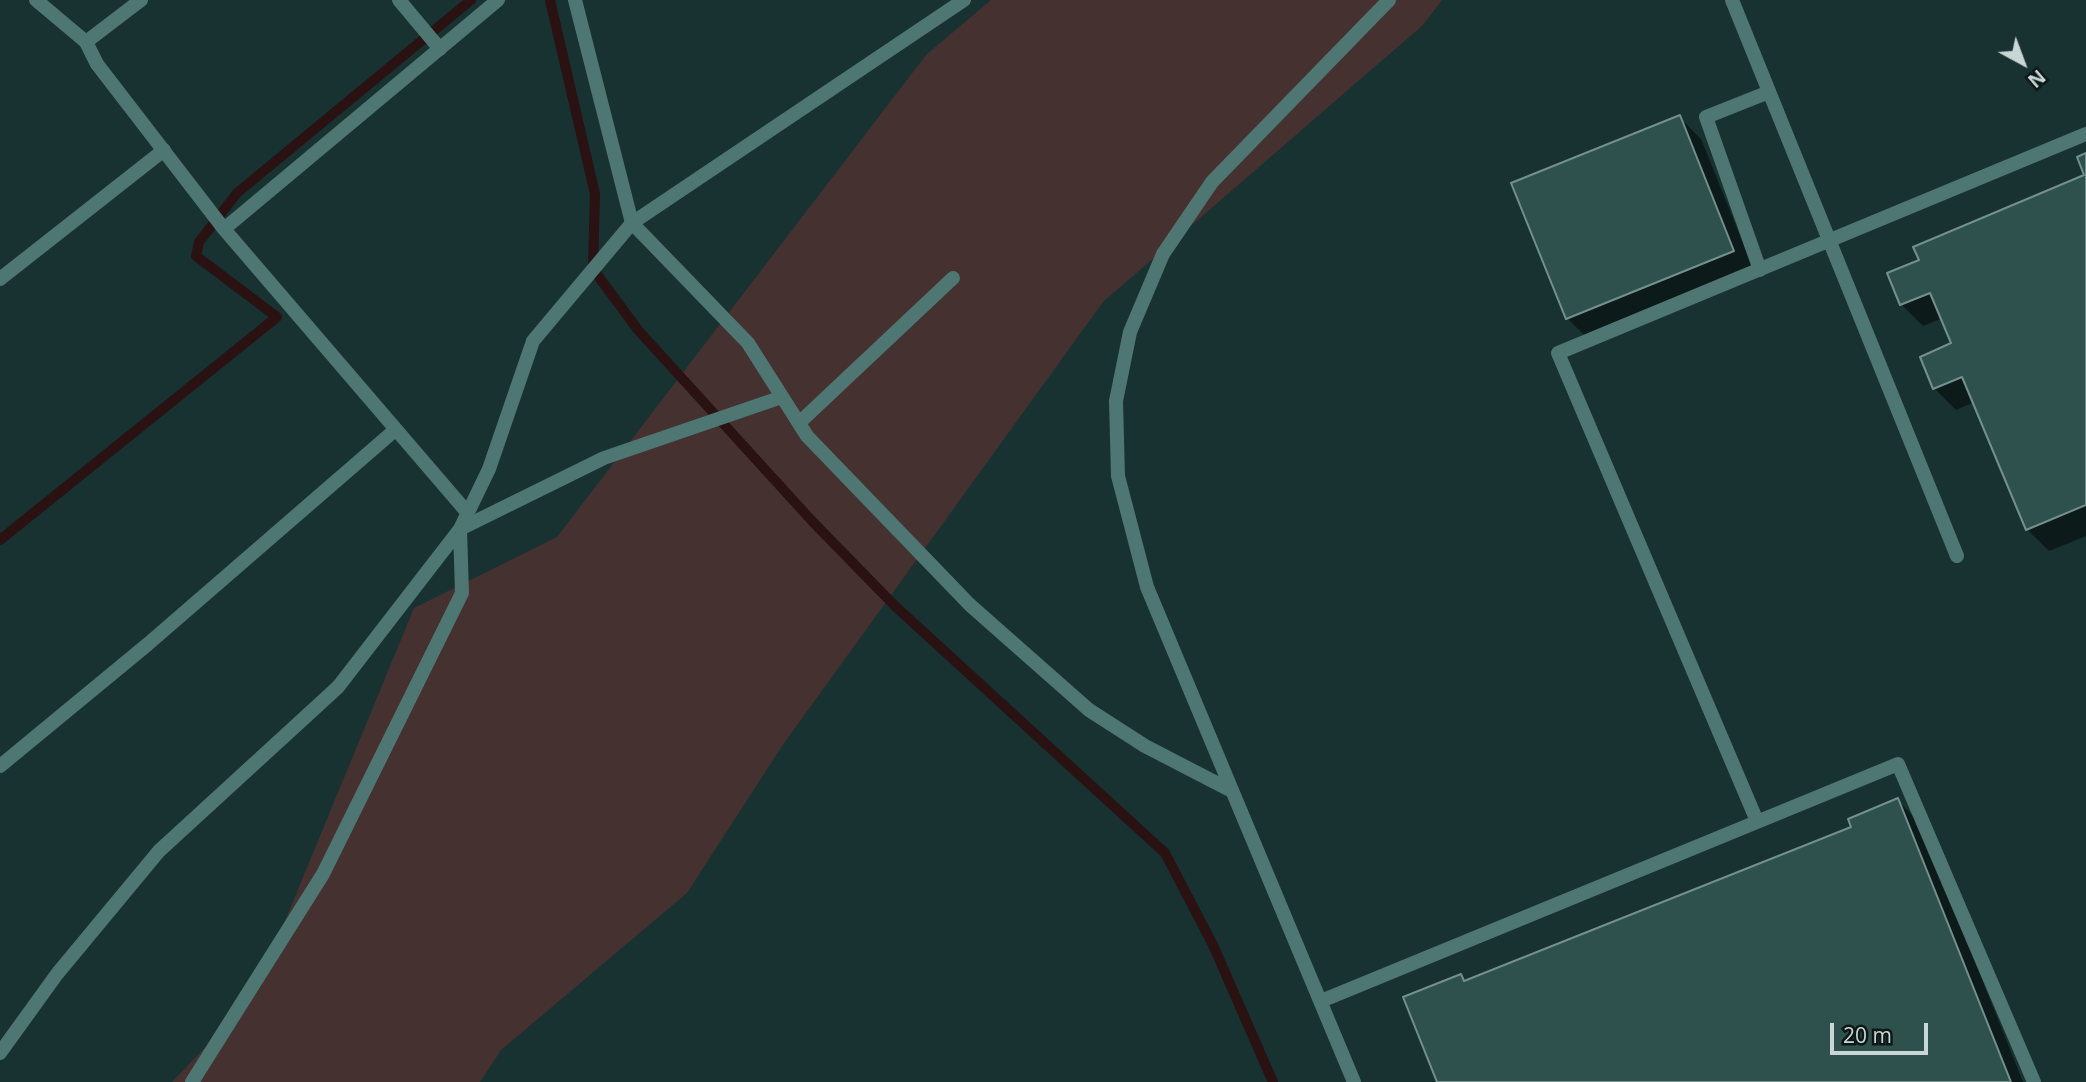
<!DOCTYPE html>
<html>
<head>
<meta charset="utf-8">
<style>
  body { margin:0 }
  #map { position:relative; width:2086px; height:1082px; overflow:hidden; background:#173230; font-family:"Open Sans",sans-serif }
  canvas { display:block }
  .north { position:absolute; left:1988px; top:28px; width:70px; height:70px; -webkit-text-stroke:5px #0c1716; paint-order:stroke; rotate:139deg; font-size:19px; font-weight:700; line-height:28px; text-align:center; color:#c8d7d6 }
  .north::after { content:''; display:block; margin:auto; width:24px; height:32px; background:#c8d7d6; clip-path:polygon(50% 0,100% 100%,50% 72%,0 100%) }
  .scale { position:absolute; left:1830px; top:1023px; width:98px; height:32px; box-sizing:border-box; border:4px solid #c8d7d6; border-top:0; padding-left:9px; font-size:21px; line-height:24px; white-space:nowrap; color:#c8d7d6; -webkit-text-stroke:5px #0c1716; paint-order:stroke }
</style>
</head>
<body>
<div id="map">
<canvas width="2086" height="1082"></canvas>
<div class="north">N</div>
<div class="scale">20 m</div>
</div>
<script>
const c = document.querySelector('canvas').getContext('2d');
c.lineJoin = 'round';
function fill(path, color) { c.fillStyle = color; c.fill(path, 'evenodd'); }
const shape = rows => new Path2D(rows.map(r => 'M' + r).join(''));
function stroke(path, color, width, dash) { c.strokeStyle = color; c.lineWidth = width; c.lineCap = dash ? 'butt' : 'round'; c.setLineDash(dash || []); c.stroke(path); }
const green = shape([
  [991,0,1442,0,1423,25,1103,302,782,746,687,893,501,1050,480,1082,172,1082,254,996,414,608,557,537,926,55]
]);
const shadow = shape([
  [1679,117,1701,139,1755,273,1589,340,1567,318],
  [2086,176,2086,536,2049,551,2027,529,1974,402,1956,410,1934,388,1954,344,1943,318,1923,326,1901,304,1889,274],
  [1898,801,1919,822,2023,1082,1439,1082,1461,976,1467,982,1853,828]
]);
const stream = shape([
  [550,0,595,194,593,269,638,330,812,521,895,606,1165,853,1213,945,1273,1082],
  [0,540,277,317,196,256,199,242,237,193,471,0]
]);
const building = shape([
  [1680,115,1734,251,1566,319,1511,183,1680,115],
  [2086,153,2086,505,2026,530,1962,377,1933,389,1920,357,1951,343,1930,293,1900,305,1887,273,1919,260,1913,247,2084,175,2077,157,2086,153],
  [1898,798,2011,1082,1437,1082,1403,997,1461,974,1464,981,1851,827,1848,819,1898,798]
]);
const service = shape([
  [399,0,440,49],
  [1732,0,1957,556],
  [86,42,141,0],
  [1760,270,1706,117,1769,92],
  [460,529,604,458,782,397],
  [1757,821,1558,353,2086,134],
  [1321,1001,1898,764,2034,1082]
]);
const minor = shape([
  [36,0,86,42,97,64,224,229,466,511],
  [632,223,748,343,807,436,970,605,1089,710,1145,746,1232,791],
  [224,229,498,0],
  [0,279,164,150],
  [799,423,953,278],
  [0,766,148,644,395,430],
  [0,1053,57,974,159,851,338,687,460,529,489,469,533,341,632,223,964,0],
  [192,1082,323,874,462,593,460,529]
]);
const tertiary = shape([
  [575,0,632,223],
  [1354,1082,1147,587,1118,476,1116,401,1130,332,1163,254,1212,182,1389,0]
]);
fill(green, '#463131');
fill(shadow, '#0007');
stroke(stream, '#2a1112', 10);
fill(building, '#2f514e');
stroke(building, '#73908d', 2);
stroke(service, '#4e7672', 14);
stroke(minor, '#4e7672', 14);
stroke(tertiary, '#4e7672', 14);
</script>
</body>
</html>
